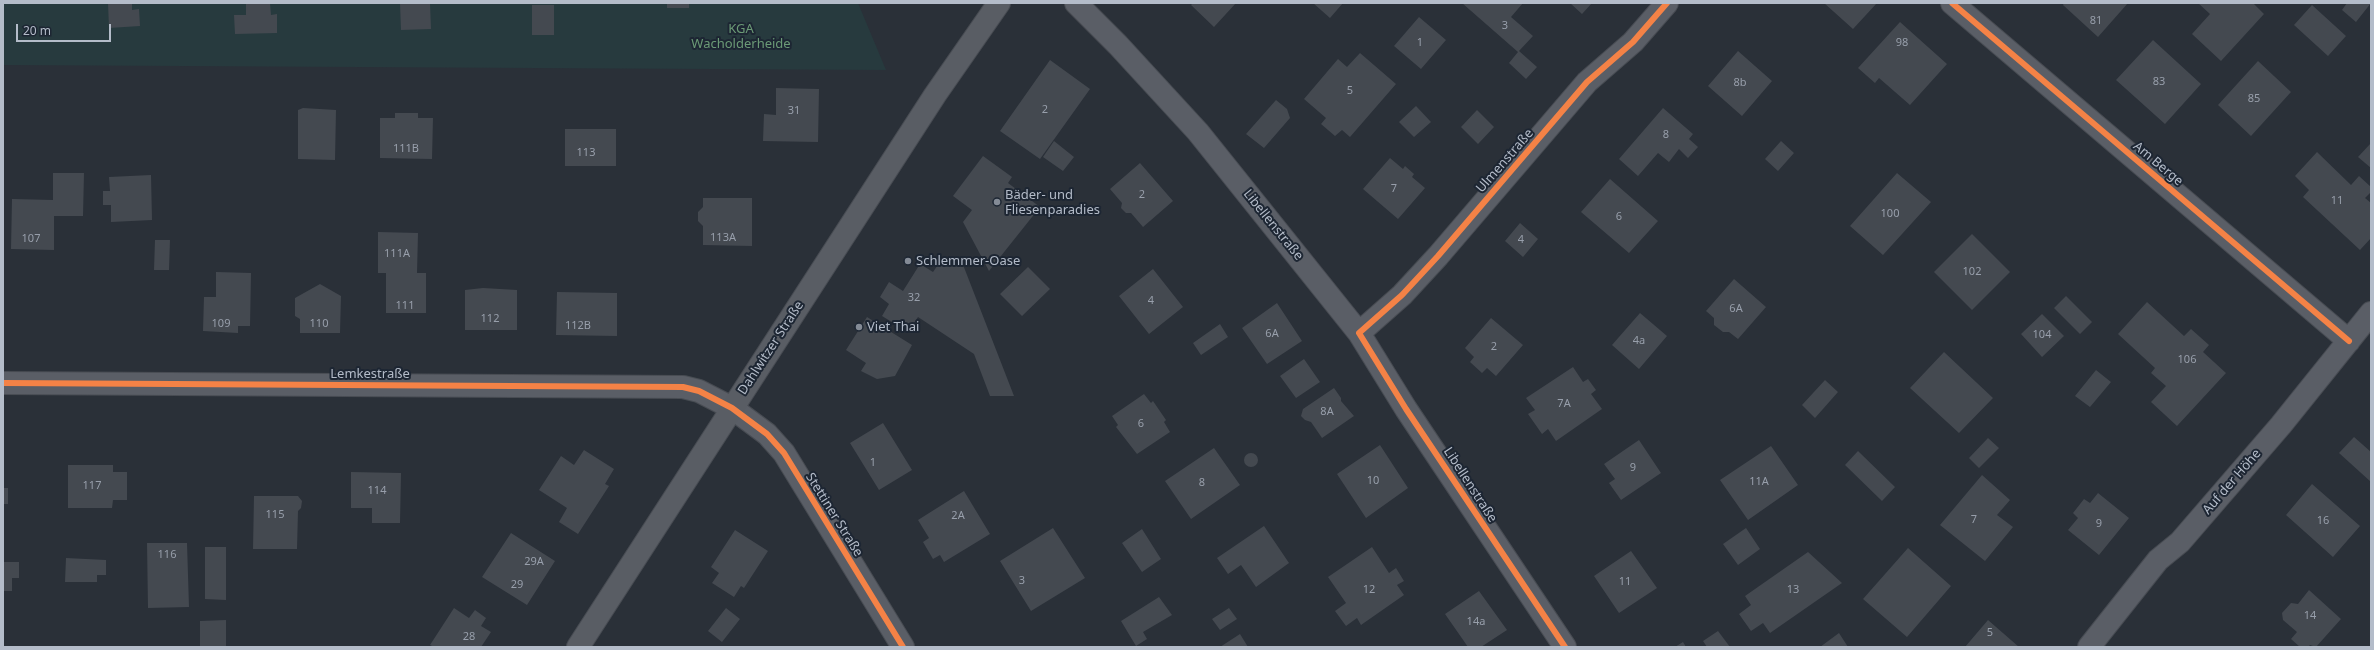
<!DOCTYPE html>
<html>
<head>
<meta charset="utf-8">
<style>
  body { margin:0 }
  #map { position:relative; width:2374px; height:650px; overflow:hidden; background:#2a3038; font-family:"Noto Sans",sans-serif }
  canvas { display:block }
  .frame { position:absolute; inset:0; border:4px solid #b4bcc9; pointer-events:none }
  .scale { position:absolute; left:16px; top:24px; width:95px; height:18px; box-sizing:border-box; border:2px solid #b4bcc9; border-top:0; padding-left:5px; font-size:12px; line-height:14px; white-space:nowrap; color:#b4bcc9; -webkit-text-stroke:3px #1d2633; paint-order:stroke }
</style>
</head>
<body>
<div id="map">
<canvas width="2374" height="650"></canvas>
<div class="frame"></div>
<div class="scale">20 m</div>
</div>
<script>
const c = document.querySelector('canvas').getContext('2d');
c.lineJoin = 'round';
function fill(path, color) { c.fillStyle = color; c.fill(path, 'evenodd'); }
const shape = rows => new Path2D(rows.map(r => 'M' + r).join(''));
function stroke(path, color, width, dash) { c.strokeStyle = color; c.lineWidth = width; c.lineCap = dash ? 'butt' : 'round'; c.setLineDash(dash || []); c.stroke(path); }
function drawText(font, color, halo, rows, align = 'center') {
  c.font = font + ' "Noto Sans",sans-serif'; c.lineWidth = 4; c.setLineDash([]); c.textBaseline = 'middle'; c.strokeStyle = halo; c.fillStyle = color; for (const [text, x, y, turn = 0] of rows) {
    c.save(); c.translate(x, y); c.rotate((+turn || 0) * Math.PI / 180); c.textAlign = isNaN(turn) ? turn : align; if (halo) c.strokeText(text, 0, 0); c.fillText(text, 0, 0); c.restore();
  }
}
const green = shape([
  [3,3,858,3,886,70,3,65]
]);
const building = shape([
  [108,3,132,3,132,10,139,9,140,26,109,28],
  [270,3,271,15,277,14,277,33,235,34,234,15,246,15,246,4],
  [400,3,430,3,431,29,401,30],
  [667,3,689,3,689,8,667,8],
  [1193,3,1236,3,1214,27,1191,5],
  [1313,3,1343,3,1330,18],
  [1462,3,1523,3,1511,17,1533,36,1519,51,1537,67,1526,79,1509,63,1518,52],
  [1570,3,1592,3,1582,14],
  [1824,3,1877,3,1853,29],
  [2064,3,2128,3,2098,37,2063,5],
  [2198,3,2253,3,2264,14,2221,61,2192,34,2210,14],
  [2347,3,2371,3,2356,22,2342,10],
  [532,5,554,5,554,35,532,35],
  [2312,5,2346,36,2328,56,2294,25],
  [1419,17,1446,40,1421,69,1394,46],
  [1900,22,1947,64,1910,105,1879,78,1875,83,1858,68],
  [2153,40,2201,84,2165,124,2116,80],
  [1738,51,1772,81,1742,116,1708,86],
  [1360,53,1396,84,1350,137,1342,130,1335,136,1321,124,1326,118,1304,99,1338,59,1347,67],
  [1050,60,1090,89,1040,159,1000,131],
  [2258,61,2291,92,2251,136,2218,105],
  [776,88,819,89,818,142,763,141,764,114,776,115],
  [1276,100,1287,109,1290,118,1264,148,1246,134],
  [1416,106,1431,122,1414,137,1399,122],
  [303,108,336,110,335,160,298,159,298,110],
  [1663,108,1693,134,1689,139,1698,147,1688,158,1679,149,1669,162,1658,153,1638,176,1619,159],
  [1477,110,1494,127,1478,144,1461,127],
  [395,113,418,113,418,118,433,118,432,159,380,158,380,118,395,118],
  [565,129,616,129,616,166,565,166],
  [1054,141,1074,157,1063,171,1043,157],
  [1781,141,1794,153,1778,171,1765,159],
  [2371,143,2371,168,2358,157],
  [2317,152,2351,185,2359,176,2371,187,2371,192,2365,198,2371,203,2371,238,2360,250,2303,197,2309,190,2295,176],
  [983,156,1012,177,1008,183,1040,207,989,271,963,222,972,210,953,196],
  [1390,158,1403,169,1405,166,1414,174,1412,177,1425,188,1398,219,1363,189],
  [1140,163,1173,201,1143,227,1131,213,1126,213,1121,208,1122,203,1110,189],
  [53,173,84,173,83,216,54,216,54,250,11,249,12,199,53,200],
  [1897,173,1931,202,1883,255,1850,226],
  [151,175,152,220,111,222,111,205,103,205,103,191,110,191,109,177],
  [1610,179,1658,221,1629,253,1581,212],
  [703,198,752,198,752,246,703,245,703,226,698,221,698,212,703,207],
  [1520,223,1538,239,1523,257,1505,241],
  [378,232,418,233,417,273,426,273,426,313,386,313,386,273,378,273],
  [1972,234,2010,272,1972,310,1934,272],
  [155,240,170,240,169,270,154,270],
  [960,257,1014,396,990,396,974,354,918,317,908,332,882,316,889,304,880,297,889,282,903,291,920,264,933,272,942,259,948,262],
  [1028,267,1050,289,1022,316,1000,294],
  [1153,269,1183,307,1149,334,1119,296],
  [216,272,251,273,250,326,238,326,238,333,203,331,204,297,216,297],
  [1734,279,1766,307,1738,339,1729,332,1723,332,1714,325,1714,318,1706,311],
  [320,284,341,296,340,333,300,333,300,319,295,316,295,298],
  [483,288,517,290,517,330,465,330,465,290],
  [557,292,617,293,617,336,556,335],
  [2066,296,2092,322,2080,334,2054,308],
  [2147,302,2184,336,2191,329,2209,345,2203,352,2226,373,2177,426,2151,402,2166,386,2151,373,2155,368,2118,334],
  [1277,303,1302,341,1267,364,1242,328],
  [1640,313,1667,336,1639,369,1612,345],
  [2042,314,2064,336,2042,357,2021,334],
  [867,317,912,345,895,376,877,379,861,371,866,363,846,350],
  [1491,318,1523,345,1496,376,1487,368,1482,373,1470,362,1474,357,1465,348],
  [1220,324,1228,337,1201,355,1193,343],
  [1944,352,1993,398,1959,433,1910,388],
  [1304,359,1320,382,1296,398,1280,376],
  [1573,367,1583,382,1588,379,1596,390,1591,394,1602,409,1556,441,1548,429,1542,434,1528,414,1535,410,1526,398],
  [2096,370,2111,382,2090,407,2075,396],
  [1825,380,1838,392,1815,418,1802,405],
  [1334,388,1341,398,1341,401,1354,416,1322,438,1311,422,1305,420,1301,416,1303,409],
  [1144,394,1151,403,1153,401,1166,420,1164,422,1170,432,1137,454,1116,427,1118,425,1112,416],
  [883,423,912,470,879,490,850,443],
  [2354,437,2371,452,2371,482,2339,453],
  [1988,438,1999,448,1979,468,1969,458],
  [1639,440,1661,473,1621,500,1609,483,1615,479,1604,464],
  [1380,445,1408,488,1366,518,1337,474],
  [1771,446,1798,485,1748,520,1720,480],
  [1214,448,1240,485,1191,519,1165,481],
  [584,450,614,469,605,484,609,486,578,534,559,522,567,508,539,490,561,456,574,465],
  [1858,451,1895,487,1882,501,1845,465],
  '1244 460a7 7 0 1 1 14 0a7 7 0 1 1-14 0Z',
  [68,465,113,465,113,472,127,472,127,500,113,500,112,508,68,508],
  [351,472,401,473,400,523,372,523,372,508,351,508],
  [1982,475,2010,500,1997,515,2013,527,1985,561,1940,525],
  [2312,484,2360,526,2333,557,2286,515],
  [3,488,8,488,8,504,3,504],
  [964,491,990,534,944,562,940,555,933,559,923,542,929,538,918,520],
  [2098,493,2129,518,2099,555,2068,530,2078,518,2073,513,2084,499,2090,503],
  [254,496,298,496,302,501,301,508,298,511,297,549,253,549],
  [1264,526,1289,563,1256,587,1241,565,1228,574,1217,558],
  [1053,528,1085,578,1031,611,1000,561],
  [1746,528,1760,549,1738,565,1723,544],
  [1142,529,1161,559,1142,572,1122,543],
  [735,530,768,551,744,588,741,586,734,597,712,583,719,573,711,567],
  [511,533,555,561,527,605,482,577],
  [147,543,187,543,189,607,148,608],
  [205,547,226,547,226,600,205,599],
  [1372,547,1389,573,1396,568,1404,581,1397,585,1404,595,1361,625,1357,618,1346,626,1335,611,1346,603,1328,577],
  [1908,548,1951,586,1907,637,1863,599],
  [1631,551,1657,588,1619,613,1594,576],
  [1808,552,1842,583,1770,633,1763,623,1751,631,1739,614,1751,605,1745,596],
  [66,558,106,560,106,575,97,575,97,582,65,582],
  [3,562,19,562,19,578,12,578,12,591,3,591],
  [2309,590,2341,619,2316,647,2310,645,2308,647,2300,647,2291,639,2297,632,2283,620,2282,613,2291,603,2298,604],
  [1479,591,1507,630,1481,647,1468,647,1445,614],
  [1159,597,1172,615,1143,632,1147,639,1136,646,1121,621],
  [454,608,469,618,475,610,486,618,481,626,491,632,481,647,434,647,430,645],
  [726,608,740,619,722,642,708,631],
  [1229,608,1237,619,1220,630,1212,619],
  [226,620,226,647,200,647,200,621],
  [1988,620,2019,647,1965,647],
  [1718,631,1730,647,1707,647,1703,641],
  [1839,633,1848,647,1820,647],
  [1240,634,1248,647,1220,647],
  [1683,642,1686,647,1675,647]
]);
const minor = shape([
  [1076,3,1118,45,1198,132,1359,333,1406,409,1565,647],
  [1952,3,2349,341],
  [1359,333,1402,295,1438,256,1587,82,1633,42,1667,3],
  [3,383,683,387,699,391,732,408,767,434,784,453,903,647],
  [2089,647,2158,560,2180,542,2281,425,2371,313]
]);
const secondary = shape([
  [578,647,935,95,999,3]
]);
const cycleway = shape([
  [1952,3,2349,341],
  [3,383,683,387,699,391,732,408,767,434,784,453,903,647],
  [1565,647,1406,409,1359,333,1402,295,1438,256,1587,82,1633,42,1667,3]
]);
const markers = [
  [997,202,4,"#848b96"],
  [908,261,4,"#848b96"],
  [859,327,4,"#848b96"]
];
const numberNames = [
  ["81",2096,21],
  ["3",1505,26],
  ["1",1420,43],
  ["98",1902,43],
  ["83",2159,82],
  ["8b",1740,83],
  ["5",1350,91],
  ["85",2254,99],
  ["2",1045,110],
  ["31",794,111],
  ["8",1666,135],
  ["111B",406,149],
  ["113",586,153],
  ["7",1394,189],
  ["2",1142,195],
  ["11",2337,201],
  ["100",1890,214],
  ["6",1619,217],
  ["113A",723,238],
  ["107",31,239],
  ["4",1521,240],
  ["111A",397,254],
  ["102",1972,272],
  ["32",914,298],
  ["4",1151,301],
  ["111",405,306],
  ["6A",1736,309],
  ["112",490,319],
  ["109",221,324],
  ["110",319,324],
  ["112B",578,326],
  ["6A",1272,334],
  ["104",2042,335],
  ["4a",1639,341],
  ["2",1494,347],
  ["106",2187,360],
  ["7A",1564,404],
  ["8A",1327,412],
  ["6",1141,424],
  ["1",873,463],
  ["9",1633,468],
  ["10",1373,481],
  ["11A",1759,482],
  ["8",1202,483],
  ["117",92,486],
  ["114",377,491],
  ["115",275,515],
  ["2A",958,516],
  ["7",1974,520],
  ["16",2323,521],
  ["9",2099,524],
  ["116",167,555],
  ["29A",534,562],
  ["3",1022,581],
  ["11",1625,582],
  ["29",517,585],
  ["12",1369,590],
  ["13",1793,590],
  ["14",2310,616],
  ["14a",1476,622],
  ["5",1990,633],
  ["28",469,637]
];
const parkNames = [
  ["KGA",741,29],
  ["Wacholderheide",741,44]
];
const streetNames = [
  ["Ulmenstraße",1505,161,-49],
  ["Am Berge",2158,164,40],
  ["Libellenstraße",1273,225,51],
  ["Dahlwitzer Straße",771,348,-57],
  ["Lemkestraße",370,374],
  ["Auf der Höhe",2232,482,-49],
  ["Libellenstraße",1470,485,57],
  ["Stettiner Straße",834,515,58]
];
const poiNames = [
  ["Bäder- und",1005,195],
  ["Fliesenparadies",1005,210],
  ["Schlemmer-Oase",916,261],
  ["Viet Thai",867,327]
];
fill(green, '#273a3e');
fill(building, '#444950');
stroke(minor, '#484c53', 24);
stroke(secondary, '#484c53', 24);
stroke(minor, '#5a5e66', 22);
stroke(secondary, '#595d64', 22);
stroke(cycleway, '#f48246', 6);
for (const [x, y, r, color] of markers) { const dot = new Path2D(); dot.arc(x, y, r, 0, 2 * Math.PI); c.fillStyle = color; c.fill(dot); stroke(dot, '#1d2633', 1.5); }
drawText('11px', '#989fab', null, numberNames);
drawText('13px', '#6b9a76', '#1d2633', parkNames);
drawText('13px', '#b4bcc9', '#1d2633', streetNames);
drawText('13px', '#b4bcc9', '#1d2633', poiNames, 'left');
</script>
</body>
</html>
